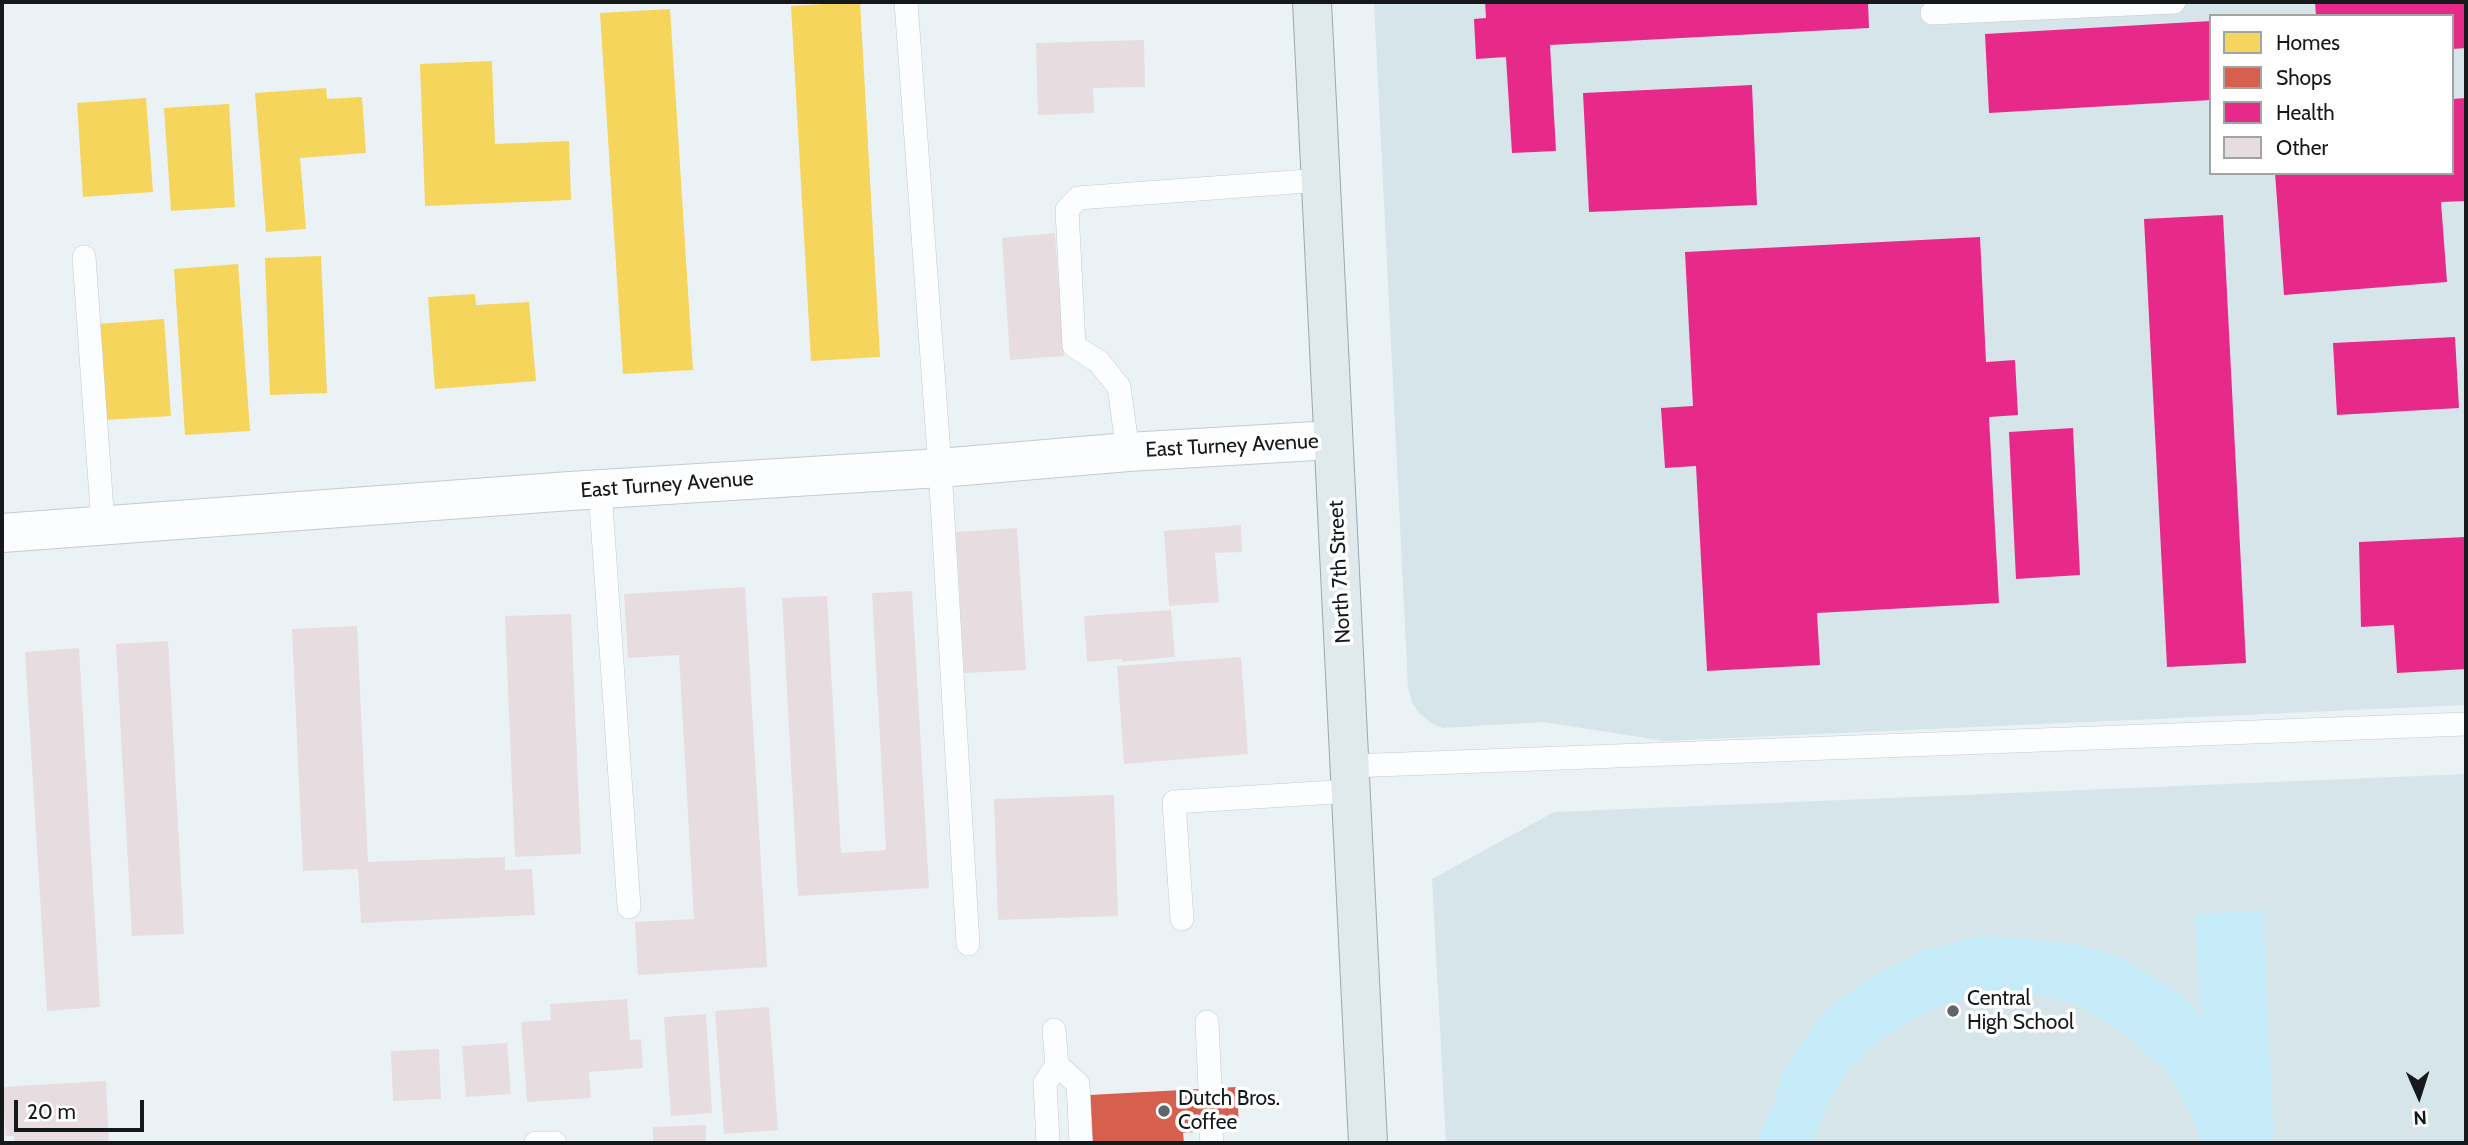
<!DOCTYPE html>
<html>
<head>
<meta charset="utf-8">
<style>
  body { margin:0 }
  #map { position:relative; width:2468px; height:1145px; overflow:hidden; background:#ebf2f5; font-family:Cabin,sans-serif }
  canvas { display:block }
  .frame { position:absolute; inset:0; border:4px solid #15191b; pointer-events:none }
  .legend { position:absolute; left:2209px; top:14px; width:245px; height:161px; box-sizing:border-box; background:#fff; border:2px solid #a1a3a4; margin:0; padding:9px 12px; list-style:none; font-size:21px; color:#15191b }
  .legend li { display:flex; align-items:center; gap:14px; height:35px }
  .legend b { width:35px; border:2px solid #a1a3a4 }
  .north { position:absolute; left:2384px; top:1061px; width:70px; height:70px; -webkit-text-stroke:5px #fff; paint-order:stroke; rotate:177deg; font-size:19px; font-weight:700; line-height:28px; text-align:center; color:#15191b }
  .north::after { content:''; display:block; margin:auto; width:24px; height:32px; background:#15191b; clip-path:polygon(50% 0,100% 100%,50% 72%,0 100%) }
  .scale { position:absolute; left:14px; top:1100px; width:130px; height:32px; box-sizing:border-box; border:4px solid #15191b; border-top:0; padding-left:9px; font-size:21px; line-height:24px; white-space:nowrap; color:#15191b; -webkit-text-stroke:5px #fff; paint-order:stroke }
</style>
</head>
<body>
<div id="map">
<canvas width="2468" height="1145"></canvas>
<div class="frame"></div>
<ul class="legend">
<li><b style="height:19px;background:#f6d55c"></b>Homes</li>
<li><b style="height:19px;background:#d6604d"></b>Shops</li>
<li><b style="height:19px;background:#e7298a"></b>Health</li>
<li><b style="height:19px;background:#e7dde0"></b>Other</li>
</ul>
<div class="north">N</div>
<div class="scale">20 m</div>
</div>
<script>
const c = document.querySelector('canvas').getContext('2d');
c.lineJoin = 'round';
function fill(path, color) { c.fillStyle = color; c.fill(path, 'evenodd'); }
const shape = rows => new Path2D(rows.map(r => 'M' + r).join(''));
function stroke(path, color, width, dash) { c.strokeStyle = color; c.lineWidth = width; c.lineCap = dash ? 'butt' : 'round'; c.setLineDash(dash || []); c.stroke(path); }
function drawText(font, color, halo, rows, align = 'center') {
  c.font = font + ' Cabin,sans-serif'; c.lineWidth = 7; c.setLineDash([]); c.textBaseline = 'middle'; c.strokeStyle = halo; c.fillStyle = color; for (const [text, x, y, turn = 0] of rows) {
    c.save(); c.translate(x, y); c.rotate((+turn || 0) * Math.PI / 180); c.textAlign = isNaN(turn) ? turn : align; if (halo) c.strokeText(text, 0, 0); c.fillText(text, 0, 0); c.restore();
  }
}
const built = shape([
  [1374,2,2466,2,2466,705,1664,741,1544,722,1443,728,1431,723,1419,713,1412,702,1408,688],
  [2211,16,2452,16,2452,173,2211,173],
  [2466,774,2466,1143,1446,1143,1432,879,1554,812]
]);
const green = shape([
  [2263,910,2274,1143,2202,1143,2193,1118,2168,1073,2129,1037,2075,1004,2029,991,1990,995,1949,1003,1914,1018,1880,1039,1849,1069,1830,1098,1811,1143,1756,1143,1773,1105,1783,1072,1816,1021,1833,1004,1864,981,1924,950,1983,936,2032,939,2082,946,2123,958,2186,998,2201,1017,2195,914]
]);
const homes = shape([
  [856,2,860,2,880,357,811,361,791,6],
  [670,9,693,370,623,374,600,13],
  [492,61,495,144,569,141,571,200,425,206,420,64],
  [326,88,327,99,362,97,366,153,300,158,306,229,266,232,255,93],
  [146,98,153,192,83,197,77,103],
  [229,104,235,207,171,211,164,108],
  [321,256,327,393,270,395,265,258],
  [238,264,250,431,185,435,174,269],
  [475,294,476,305,529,302,536,381,435,389,428,297],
  [164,319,171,416,105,420,98,324]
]);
const shops = shape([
  [1237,1087,1239,1128,1183,1133,1184,1143,1092,1143,1090,1095]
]);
const health = shape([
  [1485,2,1868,2,1869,28,1550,45,1556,151,1512,153,1506,57,1476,59,1474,19,1486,18],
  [2315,2,2466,2,2466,48,2452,49,2452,16,2316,16],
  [2211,21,2211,100,1989,113,1985,34],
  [1752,85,1757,205,1589,212,1583,93],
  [2466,98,2466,201,2441,202,2447,282,2284,295,2275,173,2452,173,2452,99],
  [2223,215,2246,663,2167,667,2144,219],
  [1980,237,1986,362,2015,360,2018,415,1989,417,1999,603,1817,613,1820,665,1707,671,1696,466,1665,468,1661,408,1693,406,1685,252],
  [2455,337,2459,408,2337,415,2333,343],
  [2073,428,2080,575,2016,579,2009,432],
  [2466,537,2466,669,2397,673,2394,625,2361,627,2359,542]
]);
const building = shape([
  [1144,40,1145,87,1093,88,1094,113,1038,115,1036,43],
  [1055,233,1064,356,1010,360,1002,238],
  [1241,525,1242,552,1215,553,1219,602,1169,606,1164,531],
  [1017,528,1026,670,964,673,956,532],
  [745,587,767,967,638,975,635,922,694,919,679,655,628,658,624,594],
  [912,591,929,888,798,896,782,598,827,596,841,853,886,850,872,593],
  [1171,610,1175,657,1122,662,1122,659,1087,662,1084,616],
  [571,614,581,854,515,857,505,616],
  [357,626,368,862,505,857,505,870,532,869,535,915,361,923,358,869,303,871,292,629],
  [168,641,184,934,132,936,116,644],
  [79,648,100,1007,47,1011,25,652],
  [1241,657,1248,754,1124,764,1117,666],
  [1114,795,1118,916,998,920,994,799],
  [627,999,630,1040,641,1039,643,1068,589,1072,591,1098,527,1102,521,1022,551,1020,550,1004],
  [769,1007,778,1130,724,1134,715,1011],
  [706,1014,712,1113,671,1116,664,1017],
  [507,1043,511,1094,466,1097,462,1046],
  [439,1049,441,1099,393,1101,391,1051],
  [106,1081,109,1143,14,1143,14,1136,6,1136,2,1087],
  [706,1125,706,1143,653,1143,653,1127]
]);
const service = shape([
  [906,2,940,468,968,944],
  [1932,13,2174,2],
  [84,257,103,525],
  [1128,452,1119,387,1099,362,1074,346,1067,210,1078,198,1321,180],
  [600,490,629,907],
  [1350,766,2466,724],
  [1182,919,1174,802,1351,791],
  [1207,1022,1210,1088],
  [1057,1065,1078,1084,1081,1143],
  [1211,1131,1212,1143],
  [536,1143,555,1143],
  [1048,1143,1045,1083,1057,1065,1054,1030]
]);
const minor = shape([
  [2,533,570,491,940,468,1128,452,1332,440]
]);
const primary = shape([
  [1312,2,1368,1143]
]);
const markers = [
  [1953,1011,7,"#606567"],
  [1164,1111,7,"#606567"]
];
const streetNames = [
  ["East Turney Avenue",1232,446,-3],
  ["East Turney Avenue",667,485,-4],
  ["North 7th Street",1340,572,-93]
];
const poiNames = [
  ["Central",1967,999],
  ["High School",1967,1023],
  ["Dutch Bros.",1178,1099],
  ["Coffee",1178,1123]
];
fill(built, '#d6e5ea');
fill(green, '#c5ebf9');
fill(homes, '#f6d55c');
fill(shops, '#d6604d');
fill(health, '#e7298a');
fill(building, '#e7dde0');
stroke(service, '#c5cacd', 24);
stroke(minor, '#c5cacd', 40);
stroke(primary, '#98a9af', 40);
stroke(service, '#fcfdfe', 23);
stroke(minor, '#fcfdfe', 38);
stroke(primary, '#e0e9ec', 38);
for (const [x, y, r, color] of markers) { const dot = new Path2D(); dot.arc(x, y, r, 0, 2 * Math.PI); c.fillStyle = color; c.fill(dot); stroke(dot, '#fff', 2.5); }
drawText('21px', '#15191b', '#fff', streetNames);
drawText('21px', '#15191b', '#fff', poiNames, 'left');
</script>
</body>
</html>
